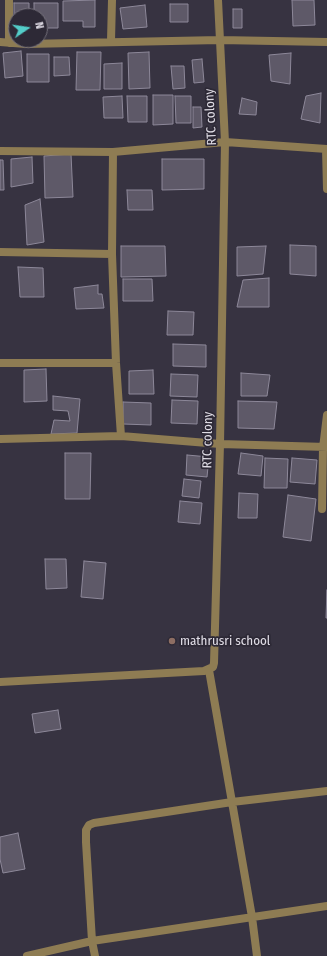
<!DOCTYPE html>
<html>
<head>
<meta charset="utf-8">
<style>
  body { margin:0 }
  #map { position:relative; width:327px; height:956px; overflow:hidden; background:#373341; font-family:"Fira Sans Condensed",sans-serif }
  canvas { display:block }
  .north { position:absolute; left:8px; top:8px; width:40px; height:40px; box-sizing:border-box; background:#2d2936; border:1px solid #75717c; border-radius:50%; rotate:77deg; font-size:11px; font-weight:700; line-height:16px; text-align:center; color:#e0dde6 }
  .north::after { content:''; display:block; margin:auto; width:14px; height:18px; background:#53cdc9; clip-path:polygon(50% 0,100% 100%,50% 72%,0 100%) }
</style>
</head>
<body>
<div id="map">
<canvas width="327" height="956"></canvas>
<div class="north">N</div>
</div>
<script>
const c = document.querySelector('canvas').getContext('2d');
c.lineJoin = 'round';
function fill(path, color) { c.fillStyle = color; c.fill(path, 'evenodd'); }
const shape = rows => new Path2D(rows.map(r => 'M' + r).join(''));
function stroke(path, color, width, dash) { c.strokeStyle = color; c.lineWidth = width; c.lineCap = dash ? 'butt' : 'round'; c.setLineDash(dash || []); c.stroke(path); }
function drawText(font, color, halo, rows, align = 'center') {
  c.font = font + ' "Fira Sans Condensed",sans-serif'; c.lineWidth = 3.5; c.setLineDash([]); c.textBaseline = 'middle'; c.strokeStyle = halo; c.fillStyle = color; for (const [text, x, y, turn = 0] of rows) {
    c.save(); c.translate(x, y); c.rotate((+turn || 0) * Math.PI / 180); c.textAlign = isNaN(turn) ? turn : align; if (halo) c.strokeText(text, 0, 0); c.fillText(text, 0, 0); c.restore();
  }
}
const building = shape([
  [95,0,95,27,83,27,83,21,63,21,63,1,95,0],
  [292,0,314,0,315,25,293,26,292,0],
  [14,3,29,3,29,16,16,16,16,29,14,29,14,3],
  [34,3,58,3,58,28,40,28,40,16,34,16,34,3],
  [170,4,188,4,188,22,170,22,170,4],
  [145,5,147,27,123,29,120,8,145,5],
  [233,9,242,9,242,28,233,28,233,9],
  [21,51,23,76,5,78,3,53,21,51],
  [77,52,101,52,100,90,76,90,77,52],
  [149,52,150,88,129,89,128,53,149,52],
  [291,53,290,84,271,81,269,55,291,53],
  [27,54,49,54,49,82,27,82,27,54],
  [54,57,69,57,70,75,54,76,54,57],
  [202,59,204,82,194,83,192,60,202,59],
  [122,63,122,89,104,89,104,64,122,63],
  [171,66,184,66,185,88,173,89,171,66],
  [321,93,320,123,301,119,306,96,321,93],
  [153,95,173,95,173,124,153,125,153,95],
  [122,96,123,118,104,118,103,97,122,96],
  [127,96,147,96,147,122,128,122,127,96],
  [175,96,191,96,191,123,176,123,175,96],
  [242,98,257,102,256,115,239,114,242,98],
  [193,107,201,107,202,127,193,128,193,107],
  [71,154,73,197,45,198,44,156,71,154],
  [32,157,33,183,11,187,11,159,32,157],
  [162,159,204,159,204,189,162,190,162,159],
  [0,160,3,160,4,190,0,190,0,160],
  [127,190,152,190,153,210,128,210,127,190],
  [40,199,44,242,27,245,25,205,40,199],
  [290,245,316,246,316,276,290,274,290,245],
  [121,246,165,246,166,276,121,277,121,246],
  [266,246,263,274,237,276,237,247,266,246],
  [18,267,43,268,44,297,20,297,18,267],
  [269,278,269,307,237,307,243,280,269,278],
  [123,279,152,279,153,301,123,301,123,279],
  [98,285,98,294,102,294,104,308,76,309,74,288,98,285],
  [168,311,194,312,193,335,167,335,168,311],
  [173,344,206,345,206,367,173,366,173,344],
  [46,369,47,401,24,402,24,370,46,369],
  [153,370,154,394,129,394,129,371,153,370],
  [241,373,270,375,267,396,241,396,241,373],
  [171,374,198,375,197,397,170,396,171,374],
  [53,396,80,399,77,433,51,434,54,420,70,421,68,411,53,410,53,396],
  [172,400,198,401,197,424,171,423,172,400],
  [238,401,277,402,274,429,238,428,238,401],
  [123,402,151,403,151,425,123,424,123,402],
  [65,453,91,453,90,499,65,499,65,453],
  [241,453,263,456,261,476,238,474,241,453],
  [187,455,209,457,207,477,186,475,187,455],
  [265,458,288,459,287,488,264,488,265,458],
  [292,458,317,460,315,484,290,482,292,458],
  [184,479,201,481,199,498,182,496,184,479],
  [239,493,258,494,257,518,238,518,239,493],
  [288,495,316,499,311,541,283,537,288,495],
  [180,501,202,503,200,524,178,522,180,501],
  [45,559,66,559,67,588,46,589,45,559],
  [84,561,106,563,103,599,81,597,84,561],
  [327,590,327,618,326,618,327,590],
  [58,710,61,729,35,733,32,714,58,710],
  [18,833,25,869,3,873,0,859,0,837,18,833]
]);
const street = shape([
  [111,41,112,0],
  [0,42,26,44,220,40,327,42],
  [9,43,9,0],
  [326,149,327,189],
  [0,151,113,152,225,142,327,149],
  [113,152,112,254,116,363,121,436],
  [0,252,112,254],
  [0,363,116,363],
  [0,439,121,436,220,444,327,447],
  [322,509,323,448,327,415],
  [209,670,252,917,257,956],
  [0,682,204,671,213,667,214,663,220,444,225,142,218,0],
  [27,956,92,941,327,906],
  [95,956,92,941,86,842,86,830,89,825,94,823,232,802,327,791]
]);
const markers = [
  [172,641,4,"#8d6e63"]
];
const streetNames = [
  ["RTC colony",211,117,-93],
  ["RTC colony",208,440,-89]
];
const poiNames = [
  ["mathrusri school",180,641]
];
fill(building, '#5e5968');
stroke(building, '#8d8899', 1);
stroke(street, '#8e7c53', 8);
for (const [x, y, r, color] of markers) { const dot = new Path2D(); dot.arc(x, y, r, 0, 2 * Math.PI); c.fillStyle = color; c.fill(dot); stroke(dot, '#2d2936', 1.5); }
drawText('13px', '#e0dde6', '#2d2936', streetNames);
drawText('13px', '#e0dde6', '#2d2936', poiNames, 'left');
</script>
</body>
</html>
